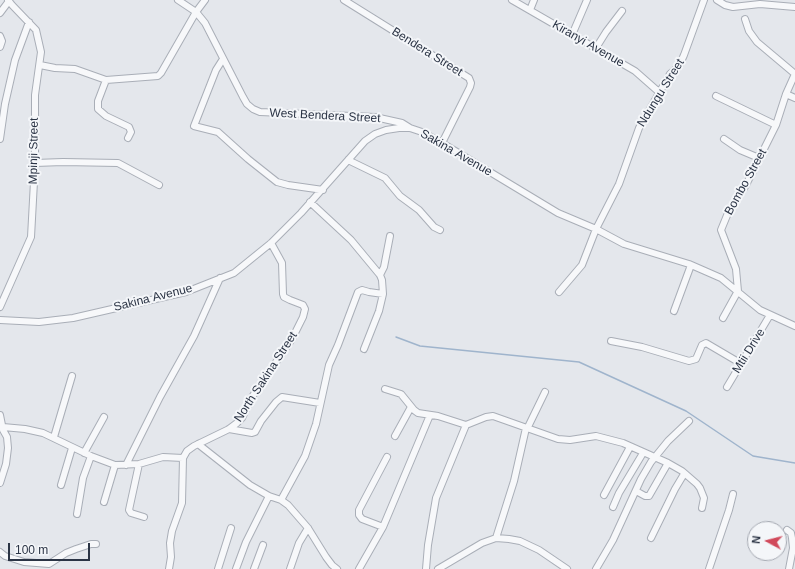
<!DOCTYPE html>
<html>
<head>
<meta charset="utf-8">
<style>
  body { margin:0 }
  #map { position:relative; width:795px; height:569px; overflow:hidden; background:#e4e7ec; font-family:Helvetica,sans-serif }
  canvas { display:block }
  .north { position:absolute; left:747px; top:521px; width:40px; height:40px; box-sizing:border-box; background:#f4f6f9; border:1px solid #a4a8b1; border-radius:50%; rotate:277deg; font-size:11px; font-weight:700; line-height:16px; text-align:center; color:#2b3445 }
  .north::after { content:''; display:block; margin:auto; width:14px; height:18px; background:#d1495b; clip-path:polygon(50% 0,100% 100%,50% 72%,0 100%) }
  .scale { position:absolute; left:8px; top:543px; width:82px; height:18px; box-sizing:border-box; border:2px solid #2b3445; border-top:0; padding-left:5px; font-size:12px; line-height:14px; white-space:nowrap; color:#2b3445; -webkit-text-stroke:3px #f4f6f9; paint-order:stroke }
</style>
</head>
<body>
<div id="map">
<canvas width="795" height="569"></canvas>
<div class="north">N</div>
<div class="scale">100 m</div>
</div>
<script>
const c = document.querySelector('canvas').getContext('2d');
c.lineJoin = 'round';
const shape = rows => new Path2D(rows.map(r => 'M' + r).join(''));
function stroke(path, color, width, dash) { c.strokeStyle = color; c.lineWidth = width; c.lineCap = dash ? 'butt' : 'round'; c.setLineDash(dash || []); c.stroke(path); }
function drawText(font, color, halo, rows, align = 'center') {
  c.font = font + ' Helvetica,sans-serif'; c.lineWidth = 4; c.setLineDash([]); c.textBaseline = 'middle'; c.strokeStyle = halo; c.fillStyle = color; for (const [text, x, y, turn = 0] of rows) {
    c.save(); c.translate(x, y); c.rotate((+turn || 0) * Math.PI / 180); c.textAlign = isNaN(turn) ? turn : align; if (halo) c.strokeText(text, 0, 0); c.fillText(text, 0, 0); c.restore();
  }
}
const stream = shape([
  [396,337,420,346,579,362,686,411,753,456,795,463]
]);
const street = shape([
  [178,0,196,12,205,23,243,97,247,104,253,109,260,112,375,117,402,123,410,128],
  [344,0,469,78,471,83,470,87,442,143],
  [512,0,635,71,660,93],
  [717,0,725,5,733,7,760,4,795,7],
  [530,10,534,0],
  [0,13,9,1],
  [745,19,749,31,757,42,795,74],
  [572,35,587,0],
  [0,36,2,41,0,47],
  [596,48,606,32,622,11],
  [223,59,216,70,194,126,218,132,248,159,277,182,288,185,323,190],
  [40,65,55,68,75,69,106,80,158,76,161,73,196,12,205,0],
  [106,80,98,101,98,109,106,116,129,127,131,132,128,138],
  [786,94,795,98],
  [716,96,776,125],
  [0,139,5,104,15,60,29,22],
  [724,139,740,150,759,158],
  [348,160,385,178,400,196,419,210,434,227,440,230],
  [35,163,63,162,118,163,159,185],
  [310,202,351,240,380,275,382,280,383,294,379,311,364,349],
  [380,275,384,267,390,236],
  [559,292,582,265,596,229,619,184,639,128,670,74,679,66,684,55,704,0],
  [0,307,31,237,35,163,35,95,41,52,36,30,12,5,8,0],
  [674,311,691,265],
  [723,318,738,291,736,269,721,230,728,213,746,185,776,125,786,94,795,74],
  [0,320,39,322,73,318,186,292,234,273,271,243,301,213,365,141,375,134,386,130,399,128,410,128,422,132,442,143,558,213,596,229,624,244,689,264,721,278,760,310,795,326],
  [611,341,642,347,689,361,696,359,702,345,706,343,740,363],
  [727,387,770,315],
  [385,389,401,394,414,410,418,413,438,416,466,425,486,417,493,416,558,439,570,440,596,436,623,443,668,463,682,471,697,484,700,488,704,498,702,508],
  [0,415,3,430,7,437,8,448,6,464,0,483],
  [3,427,25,429,43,433,91,456,115,465,139,464,163,457,183,458],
  [229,429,252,433,255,432,261,421,276,402,282,397,320,403],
  [527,429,545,392],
  [395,436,411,407],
  [54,437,72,376],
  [198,444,250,485,269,496,281,500,288,505,308,528,326,557,332,565,337,569],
  [84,453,104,417],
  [139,464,129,510,131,513,144,517],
  [126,465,160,397,194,336,220,278],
  [61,485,72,448],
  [636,491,645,496,649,496,668,463],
  [604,495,630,447],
  [281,500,305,456,316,424,329,365,338,345,358,292,362,290,369,292,383,294],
  [104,502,115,465],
  [613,507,619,493,643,453],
  [77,514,83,478,91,456],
  [383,527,362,519,359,515,359,510,387,457],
  [787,530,791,533,792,538,793,548,789,569],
  [496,538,514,481,526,428],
  [651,538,675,489,684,474],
  [0,552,5,556,24,562,49,564,66,553,76,549,91,544,96,544],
  [169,569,171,557,170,543,172,531,182,503,183,458,187,451,194,446,229,429,237,423,242,418,252,397,292,339,303,317,305,309,303,305,290,300,284,297,283,294,282,263,271,243],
  [218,569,231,528],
  [236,569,246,542,269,496],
  [254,569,263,545],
  [290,569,299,543,308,528],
  [359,569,383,527,430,415],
  [426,569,428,545,436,498,466,425],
  [438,569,482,543,496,538,509,539,520,541,539,550,567,569],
  [596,569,613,540,641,479,651,462,668,441,689,421],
  [709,569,729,510,733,494]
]);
const streetNames = [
  ["Kiranyi Avenue",588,44,30],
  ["Bendera Street",427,52,32],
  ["Ndungu Street",661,93,-58],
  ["West Bendera Street",325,116,3],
  ["Mpinji Street",34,151,-89],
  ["Sakina Avenue",456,153,30],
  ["Bombo Street",746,182,-61],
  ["Sakina Avenue",153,298,-14],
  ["Mtii Drive",749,351,-58],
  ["North Sakina Street",266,377,-57]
];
stroke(stream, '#9fb4cc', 1.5);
stroke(street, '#a9aeb7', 8);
stroke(street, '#f7f8fa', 6);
drawText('12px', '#2b3445', '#f4f6f9', streetNames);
</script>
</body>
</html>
